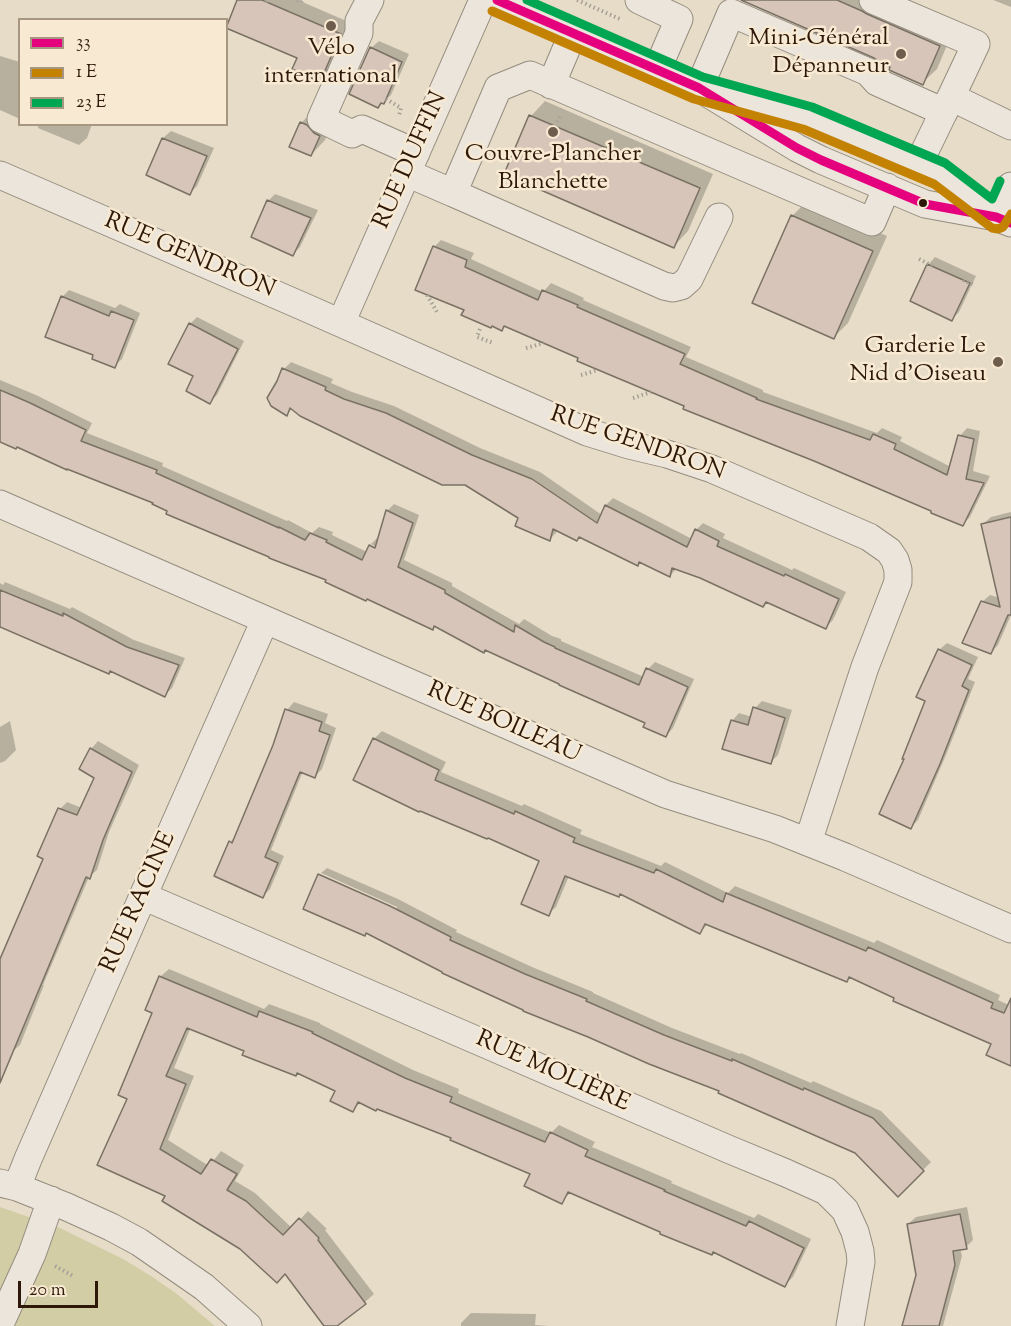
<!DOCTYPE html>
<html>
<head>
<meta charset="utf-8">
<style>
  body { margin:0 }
  #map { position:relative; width:1011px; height:1326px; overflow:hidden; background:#e7dcc7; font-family:"Sorts Mill Goudy",serif }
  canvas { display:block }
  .legend { position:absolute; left:18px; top:18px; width:210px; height:108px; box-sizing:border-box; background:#f8ead2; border:2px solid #a79682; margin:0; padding:8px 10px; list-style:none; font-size:18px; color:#2d1809 }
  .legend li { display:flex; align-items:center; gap:12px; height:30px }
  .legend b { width:30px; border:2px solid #a79682 }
  .scale { position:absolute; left:18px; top:1281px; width:80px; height:27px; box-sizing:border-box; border:3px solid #2d1809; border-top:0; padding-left:8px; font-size:18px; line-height:21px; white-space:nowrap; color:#2d1809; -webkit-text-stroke:4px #f8ead2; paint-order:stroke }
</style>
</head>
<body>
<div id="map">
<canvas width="1011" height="1326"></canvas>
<ul class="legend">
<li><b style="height:8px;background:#e5007d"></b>33</li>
<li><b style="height:8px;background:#c48202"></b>1 E</li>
<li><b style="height:8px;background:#00a651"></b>23 E</li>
</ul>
<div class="scale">20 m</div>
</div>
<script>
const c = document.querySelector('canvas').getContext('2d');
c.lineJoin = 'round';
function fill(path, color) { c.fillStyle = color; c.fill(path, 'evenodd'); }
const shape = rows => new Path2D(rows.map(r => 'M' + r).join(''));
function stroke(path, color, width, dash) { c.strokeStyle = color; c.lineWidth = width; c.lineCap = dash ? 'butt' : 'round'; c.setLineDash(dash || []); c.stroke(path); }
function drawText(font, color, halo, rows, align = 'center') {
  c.font = font + ' "Sorts Mill Goudy",serif'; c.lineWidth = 5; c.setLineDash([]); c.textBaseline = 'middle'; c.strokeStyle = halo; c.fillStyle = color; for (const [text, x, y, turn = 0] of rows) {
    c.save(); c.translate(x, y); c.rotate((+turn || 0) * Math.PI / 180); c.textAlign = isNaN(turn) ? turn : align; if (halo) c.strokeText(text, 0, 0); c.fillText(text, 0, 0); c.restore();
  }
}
const green = shape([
  [0,1207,60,1228,123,1259,151,1276,177,1294,215,1326,0,1326]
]);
const shadow = shape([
  [239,0,298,0,351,23,331,69,320,80,299,57],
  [755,0,884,0,953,31,937,69,922,83,892,66],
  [993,0,1011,0,1011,7],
  [379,41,409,54,391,95,378,107,371,48],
  [0,56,20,62,20,119,0,110],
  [545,101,713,174,688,231,674,246,506,173,531,116],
  [316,108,333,121,325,140,311,155,301,123],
  [34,124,92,124,87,138,79,145,38,128,38,126],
  [171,131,214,148,197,186,190,193,148,174,163,138],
  [275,194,318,210,300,247,293,254,268,201],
  [807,201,887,236,848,323,834,337,792,216],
  [441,240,474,253,471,259,543,292,551,283,584,298,583,300,691,347,686,357,763,390,763,392,877,433,882,428,902,437,900,441,951,467,960,436,967,428,980,431,973,471,990,476,970,517,963,524,933,510,686,406,580,357,506,325,502,329,466,309,434,247],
  [935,257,976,276,959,312,952,319,928,265],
  [69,290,115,308,120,304,140,313,122,359,114,366,95,354,62,297],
  [197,317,244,341,217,395,210,402,195,376,190,324],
  [291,362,333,379,331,383,352,392,394,406,480,448,540,472,602,515,606,505,613,498,692,539,696,530,703,523,725,534,723,538,792,570,794,568,846,592,833,620,826,627,767,601,677,568,670,576,640,561,637,564,580,536,557,530,557,532,549,540,520,518,465,484,293,408,287,414,284,369],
  [0,380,36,395,92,423,87,433,163,463,162,466,287,521,288,520,312,533,319,527,333,532,332,535,367,552,371,544,371,548,382,550,371,544,377,538,379,539,387,511,394,504,419,515,404,560,452,583,452,586,519,624,524,619,552,636,561,639,561,641,644,677,648,669,655,662,694,679,673,728,666,736,647,722,486,649,483,652,435,625,432,628,328,579,168,510,154,502,18,445,0,440],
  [1011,512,1011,576,983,524,991,517],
  [5,582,70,609,72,607,134,640,185,658,172,688,165,695,110,670,0,625,0,583,3,585],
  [990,595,1011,601,1011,615,998,645,991,653,982,602],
  [947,643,978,657,968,679,975,682,946,755,918,820,911,827,906,759,927,700,939,650],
  [762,701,792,710,778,755,770,763,732,721,739,713,752,717,755,708],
  [294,702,328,714,325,723,336,728,322,769,315,776,303,771,271,850,284,856,270,889,263,896,230,842,237,835,274,746,287,710],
  [10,721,16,750,5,761,0,763,0,727],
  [382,731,446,762,441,772,522,806,524,804,582,830,580,834,661,866,665,862,728,893,735,886,874,943,877,940,1000,995,998,1000,1011,1006,1011,1064,993,1043,851,976,847,980,708,924,700,932,621,893,619,895,569,876,556,907,548,914,541,860,374,739],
  [98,741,139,765,109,832,97,870,89,877,43,985,44,985,20,1045,12,1052,0,1047,0,981,45,858,60,809,67,802,82,808,96,777,91,749],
  [327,868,398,899,457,930,456,932,532,967,593,992,593,993,672,1028,740,1054,741,1053,811,1083,813,1081,881,1111,931,1162,898,1195,856,1152,720,1092,721,1090,650,1062,525,1010,525,1009,444,972,444,971,367,932,365,934,305,908,321,874,321,877,396,910,397,907,321,873],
  [169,969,264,1009,269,1004,320,1023,320,1024,413,1070,459,1089,458,1093,551,1133,559,1125,595,1142,592,1147,672,1181,671,1183,754,1218,758,1214,811,1239,793,1277,785,1285,714,1251,712,1254,571,1192,561,1202,532,1173,453,1138,361,1102,353,1110,337,1090,191,1027,174,1068,194,1076,168,1140,209,1166,221,1151,244,1165,235,1181,255,1193,292,1228,308,1211,327,1229,325,1230,374,1294,365,1302,334,1326,326,1326,286,1272,241,1248,167,1195,129,1098,154,1012,160,977],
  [967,1207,973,1240,966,1247,960,1248,962,1256,943,1326,904,1326,918,1275,908,1224,916,1217],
  [471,1313,536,1314,535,1325,549,1326,461,1326,461,1323]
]);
const building = shape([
  [237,0,262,0,341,34,320,82,292,69,297,58,226,28,237,0],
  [741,0,837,0,862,11,867,14,940,46,923,85,889,70,890,67,881,63,874,58,741,0],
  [370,47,402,62,384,104,381,103,378,108,349,94,370,47],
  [529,115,700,188,674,248,504,174,529,115],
  [300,122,307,125,314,133,320,136,311,156,289,147,300,122],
  [162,138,207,156,190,195,146,175,162,138],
  [267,200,311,218,293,256,251,237,267,200],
  [791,215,873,251,834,339,752,303,791,215],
  [433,246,467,260,465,267,538,300,542,290,578,305,577,307,685,354,680,364,757,398,756,399,870,440,873,434,896,444,894,449,947,475,958,435,974,439,966,479,984,483,963,526,931,513,931,511,814,461,683,409,684,406,577,361,578,358,504,326,502,331,492,326,491,328,461,315,464,310,415,290,433,246],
  [927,264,970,283,952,321,910,301,927,264],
  [61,296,109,316,111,311,134,320,115,368,92,359,93,355,45,337,61,296],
  [189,323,238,349,210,404,186,391,193,376,168,364,189,323],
  [282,368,326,387,325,390,344,399,386,413,472,455,532,479,597,523,605,505,687,547,695,529,719,541,717,546,784,576,785,574,839,599,826,629,766,602,763,607,700,578,672,568,670,577,639,562,638,566,579,537,577,541,553,529,550,541,515,526,518,518,465,485,442,485,300,416,290,408,287,416,271,406,267,398,277,381,282,368],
  [0,390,28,402,86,430,81,441,157,470,156,473,279,528,279,527,305,540,310,533,327,540,326,542,362,560,369,545,375,548,386,510,413,523,398,567,445,590,445,593,514,632,515,625,544,642,555,647,555,648,639,685,646,668,688,687,666,737,643,727,645,723,559,685,559,684,485,650,484,653,434,626,433,630,367,599,366,601,325,582,326,580,269,558,269,557,166,514,167,511,152,504,153,503,67,469,67,470,17,447,16,449,0,442,0,390],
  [1011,517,1011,615,1008,615,991,654,962,643,981,601,1000,607,981,524,1011,517],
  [0,590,63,616,63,613,127,647,179,665,165,697,110,671,109,674,0,627,0,590],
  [938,649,972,665,962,686,969,690,940,764,911,829,879,814,904,759,902,759,925,701,916,697,938,649],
  [753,707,785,718,771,764,722,749,731,720,748,725,753,707],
  [285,709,322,722,319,731,330,735,315,778,300,772,265,857,278,863,263,898,214,876,229,841,232,843,273,745,285,709],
  [373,738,439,770,435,780,514,814,515,811,575,838,573,842,654,873,656,869,723,902,726,893,866,951,868,947,993,1003,991,1008,1004,1013,1011,998,1011,1066,986,1055,991,1044,893,1001,894,998,849,977,847,982,705,924,700,934,620,894,619,897,565,876,549,916,521,904,539,861,488,838,487,839,420,811,419,812,353,780,373,738],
  [90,748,132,772,103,840,90,879,86,877,0,1083,0,959,43,859,37,856,58,808,77,815,94,778,79,769,90,748],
  [318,874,390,906,451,937,450,940,525,974,587,999,586,1001,664,1035,732,1061,732,1059,803,1090,804,1088,873,1118,924,1171,898,1197,855,1153,718,1093,719,1091,649,1064,588,1037,523,1011,523,1010,442,973,442,972,366,933,365,936,303,909,318,874],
  [159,976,257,1017,259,1011,313,1032,312,1033,405,1078,452,1097,450,1102,545,1142,550,1132,588,1150,585,1156,665,1190,664,1191,746,1226,749,1221,804,1248,785,1287,713,1252,712,1255,660,1234,660,1232,568,1192,562,1204,524,1186,530,1174,450,1140,451,1138,377,1109,376,1111,358,1102,353,1112,330,1101,335,1091,297,1073,296,1076,242,1055,244,1051,187,1028,166,1076,186,1084,160,1149,201,1174,211,1159,237,1174,227,1190,246,1201,283,1235,299,1218,319,1238,318,1240,366,1304,337,1326,324,1326,285,1274,277,1283,240,1249,162,1201,165,1196,97,1165,127,1099,118,1095,152,1013,145,1010,159,976],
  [960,1214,967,1249,953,1251,955,1265,939,1326,902,1326,916,1275,907,1224,960,1214]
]);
const path = shape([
  [297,0,301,2,302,0],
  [577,0,620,19],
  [266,2,267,0],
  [386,99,401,108,399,116],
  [555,126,560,116],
  [919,259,933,266],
  [963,280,975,285],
  [427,295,437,312],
  [480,329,477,337,493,343],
  [526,348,544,343],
  [581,375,598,370],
  [633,398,651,392],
  [55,1266,73,1276]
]);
const minor = shape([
  [370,0,359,21,359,33,321,119,352,134,362,129,416,153],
  [497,0,699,88,797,148,821,160,925,204,996,217,1011,223],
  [639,0,679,19,657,70],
  [873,0,976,44,951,97,1011,126],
  [551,85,573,33],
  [699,88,731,13,868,72,877,82,944,112],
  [729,96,807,118,940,174,991,212],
  [918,165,951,97],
  [407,173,453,193,498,88,530,75,872,222,887,187],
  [0,175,302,306,587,432,629,445,667,454,712,469,869,537,889,551,895,560,898,570,898,582,865,667,808,842],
  [453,193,664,286,673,288,681,286,689,279,719,217],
  [996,217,1011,186],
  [341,323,483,0],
  [0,504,665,794,775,829,845,857,1011,929],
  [143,896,728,1149,786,1173,826,1191,845,1210,855,1232,860,1251,861,1262,850,1326],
  [0,1183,17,1187,67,1207,111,1227,139,1242,204,1287,248,1326],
  [17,1187,28,1159,143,896,265,620],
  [0,1324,32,1254,51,1200]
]);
const bus1 = shape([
  [497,0,699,88,797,148,821,160,925,204,996,217,1011,223]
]);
const bus2 = shape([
  [492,11,694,99,803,129,934,184,992,228,998,229,1003,227,1011,214]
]);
const bus3 = shape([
  [527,0,703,77,812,107,945,163,992,199,1000,181]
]);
const markers = [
  [331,26,6,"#6e5d4c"],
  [901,54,6,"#6e5d4c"],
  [553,132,6,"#6e5d4c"],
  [923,203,5,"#2d1809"],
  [998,362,6,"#6e5d4c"]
];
const poiNames = [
  ["Mini-Général",889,40],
  ["Dépanneur",889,68],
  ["Vélo",331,50,"center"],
  ["international",331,78,"center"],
  ["Couvre-Plancher",553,156,"center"],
  ["Blanchette",553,184,"center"],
  ["Garderie Le",986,348],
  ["Nid d'Oiseau",986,376]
];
const streetNames = [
  ["RUE DUFFIN",412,161,-66],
  ["RUE GENDRON",189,257,23],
  ["RUE GENDRON",637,445,19],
  ["RUE BOILEAU",503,724,24],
  ["RUE RACINE",140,903,-66],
  ["RUE MOLIÈRE",552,1073,24]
];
fill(green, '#d3cda6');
fill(shadow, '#0003');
fill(building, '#d6c5b8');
stroke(building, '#7a7165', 1.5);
stroke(minor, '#948c7e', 29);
stroke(path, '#a6a097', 4, [1.5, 3]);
stroke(minor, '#ebe5db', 27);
stroke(bus1, '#e5007d', 9);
stroke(bus2, '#c48202', 9);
stroke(bus3, '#00a651', 9);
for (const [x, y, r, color] of markers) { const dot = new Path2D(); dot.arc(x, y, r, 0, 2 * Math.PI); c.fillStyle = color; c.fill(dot); stroke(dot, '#f8ead2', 2); }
drawText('24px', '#2d1809', '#f8ead2', poiNames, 'right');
drawText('24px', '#2d1809', '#f8ead2', streetNames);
</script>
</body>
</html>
